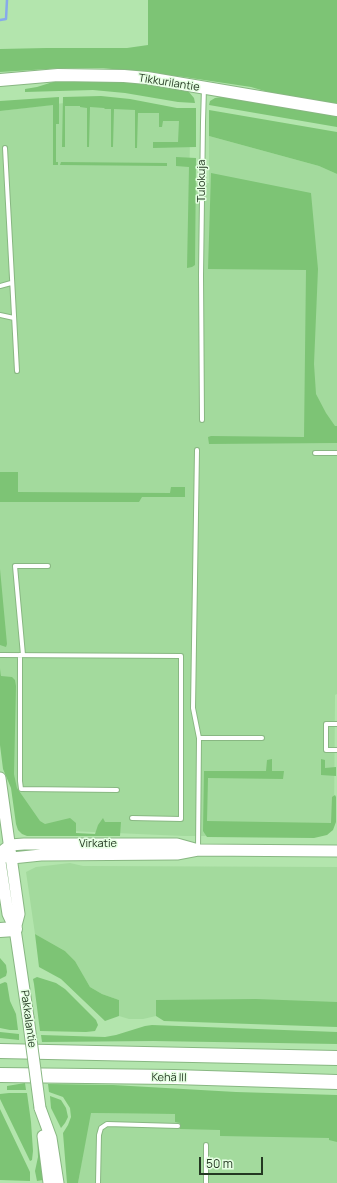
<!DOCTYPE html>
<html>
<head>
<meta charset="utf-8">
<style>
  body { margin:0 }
  #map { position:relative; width:337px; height:1183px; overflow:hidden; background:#b3e5ad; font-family:Manrope,sans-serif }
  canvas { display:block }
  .scale { position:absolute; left:199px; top:1157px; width:64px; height:18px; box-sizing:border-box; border:2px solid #243822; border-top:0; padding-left:5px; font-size:12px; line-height:14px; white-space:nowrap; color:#243822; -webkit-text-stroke:3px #e5ffe2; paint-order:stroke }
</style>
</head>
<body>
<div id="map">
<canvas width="337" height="1183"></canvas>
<div class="scale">50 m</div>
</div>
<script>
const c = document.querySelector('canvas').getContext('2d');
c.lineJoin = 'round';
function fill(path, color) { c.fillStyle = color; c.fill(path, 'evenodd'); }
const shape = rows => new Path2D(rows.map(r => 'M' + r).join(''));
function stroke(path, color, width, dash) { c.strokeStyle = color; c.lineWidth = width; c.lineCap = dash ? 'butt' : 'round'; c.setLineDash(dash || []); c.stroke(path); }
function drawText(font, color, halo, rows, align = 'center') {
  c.font = font + ' Manrope,sans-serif'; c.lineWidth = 3; c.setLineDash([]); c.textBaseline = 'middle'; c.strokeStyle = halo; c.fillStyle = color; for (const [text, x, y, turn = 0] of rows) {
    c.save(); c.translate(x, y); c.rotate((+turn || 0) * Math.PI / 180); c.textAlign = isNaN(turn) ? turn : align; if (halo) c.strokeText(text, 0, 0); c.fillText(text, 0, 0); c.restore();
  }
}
const built = shape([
  [88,100,175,110,190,140,189,183,209,183,209,136,319,166,337,174,337,694,335,695,334,824,320,836,184,836,24,829,14,774,0,668,0,111],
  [70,863,83,866,337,867,337,1016,157,1000,156,1016,143,1019,129,1019,119,1016,119,1000,102,994,90,987,75,961,65,951,35,934,26,872,36,867],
  [90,1113,181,1114,337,1124,337,1183,78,1183]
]);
const green = shape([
  [148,0,337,0,337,105,285,97,251,87,184,77,103,68,64,68,0,72,0,49,46,48,127,48,148,45],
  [66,80,121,81,188,91,194,98,195,103,178,102,125,93,93,90,25,92,25,89,37,87,56,81],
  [101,96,130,99,177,108,196,108,196,147,153,148,153,142,178,142,179,121,163,121,162,127,159,127,159,113,138,113,137,148,135,148,135,110,114,109,113,147,111,147,111,109,105,109,104,108,90,107,89,147,87,147,87,108,80,107,80,106,65,106,65,147,62,147,63,97],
  [59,97,59,124,56,124,56,162,58,162,58,165,53,165,53,105,0,111,0,101],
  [221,97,337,116,337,127,209,105,210,101,215,98],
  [209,110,337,132,337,174,319,166,209,136],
  [176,157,196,158,195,265,192,267,187,268,189,167,176,166],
  [61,162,167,163,167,166,60,165],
  [211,173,311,193,318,269,314,364,316,394,326,413,335,426,337,426,337,443,209,444,208,437,211,436,304,437,306,270,208,269],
  [0,472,18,472,18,492,170,493,171,487,185,487,185,497,142,497,139,502,0,502],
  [0,569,7,644,6,647,0,645],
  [0,668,1,676,12,677,15,680,16,686,14,774,17,788,40,821,45,824,70,818,76,823,76,833,95,834,98,825,103,818,105,822,121,822,120,836,27,836,22,834,18,830,16,824,11,788,3,769,0,745],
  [272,759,272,771,284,771,283,779,208,778,207,821,331,823,332,797,335,795,336,797,336,822,333,830,327,835,314,838,207,837,203,831,204,771,266,771,267,760],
  [321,759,325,760,325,768,336,767,336,776,321,775],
  [35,934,65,951,75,961,90,987,102,994,119,1000,119,1016,105,1021,61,979,39,967],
  [0,958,6,965,7,972,6,976,0,979],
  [37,977,56,983,65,989,96,1020,98,1025,95,1031,86,1032,40,1031,34,984,33,979],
  [5,982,7,983,10,1001,16,1014,18,1030,10,1030,0,1028,0,984],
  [256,999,337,1002,337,1027,164,1021,156,1016,156,1000],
  [152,1025,337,1032,337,1044,153,1041,42,1042,41,1035,105,1037,116,1035,145,1026],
  [0,1032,19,1034,19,1040,0,1038],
  [25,1083,26,1090,7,1090,7,1086],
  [48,1084,113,1085,236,1092,337,1095,337,1142,329,1140,329,1138,220,1136,220,1130,180,1129,180,1123,175,1122,175,1114,91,1113,78,1183,67,1183,63,1133,68,1125,71,1117,70,1108,63,1097,49,1092],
  [9,1093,27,1093,31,1122,33,1151,32,1160,30,1161,0,1099,0,1094],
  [50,1096,61,1100,66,1108,68,1117,65,1123,61,1128,51,1108],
  [0,1109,30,1172,30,1181,0,1180],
  [37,1130,44,1178,43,1180,37,1181,35,1171,38,1157]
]);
const stream = shape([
  [0,20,6,19,7,0]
]);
const lane = shape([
  [5,148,17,371],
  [0,286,11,283],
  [0,315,14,318],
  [202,420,201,275,203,122,204,88],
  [197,450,193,708,199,738,198,850],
  [315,453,337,453],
  [0,655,181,656,181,819,132,818],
  [20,655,20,781,21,789,117,790],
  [23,655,15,566,48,566],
  [337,724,326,724,326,750,337,750],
  [199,738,262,738],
  [98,1183,99,1135,101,1128,107,1124,178,1126],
  [206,1183,206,1145]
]);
const secondary = shape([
  [0,778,19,914,15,929],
  [0,853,10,845,24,844,177,844,195,849],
  [0,855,12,858,41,855,177,854,198,850,337,851],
  [0,862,8,914,15,929,28,1017],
  [40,1108,51,1138,58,1183],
  [43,1136,49,1183]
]);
const primary = shape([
  [0,80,58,75,124,76,147,78,337,110]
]);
const highway = shape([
  [0,930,15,929],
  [0,1051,337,1058],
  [0,1075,174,1077,337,1082]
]);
const secondaryBridge = shape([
  [28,1017,40,1108]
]);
const streetNames = [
  ["Tikkurilantie",169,83,9],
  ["Tulokuja",202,181,-90],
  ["Virkatie",98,844],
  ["Pakkalantie",28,1019,82],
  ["Kehä III",169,1078,1]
];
fill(built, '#a3da9d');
fill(green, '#7dc475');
stroke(stream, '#87aaeb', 2.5);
stroke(lane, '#88b782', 6);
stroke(secondary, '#88b782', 13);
stroke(primary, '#88b782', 14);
stroke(highway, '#88b782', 16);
stroke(lane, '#fff', 4);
stroke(secondary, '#fff', 11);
stroke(primary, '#fff', 12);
stroke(highway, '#fff', 14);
stroke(secondaryBridge, '#88b782', 13, []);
stroke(secondaryBridge, '#fff', 11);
drawText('11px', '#243822', '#e5ffe2', streetNames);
</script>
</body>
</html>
